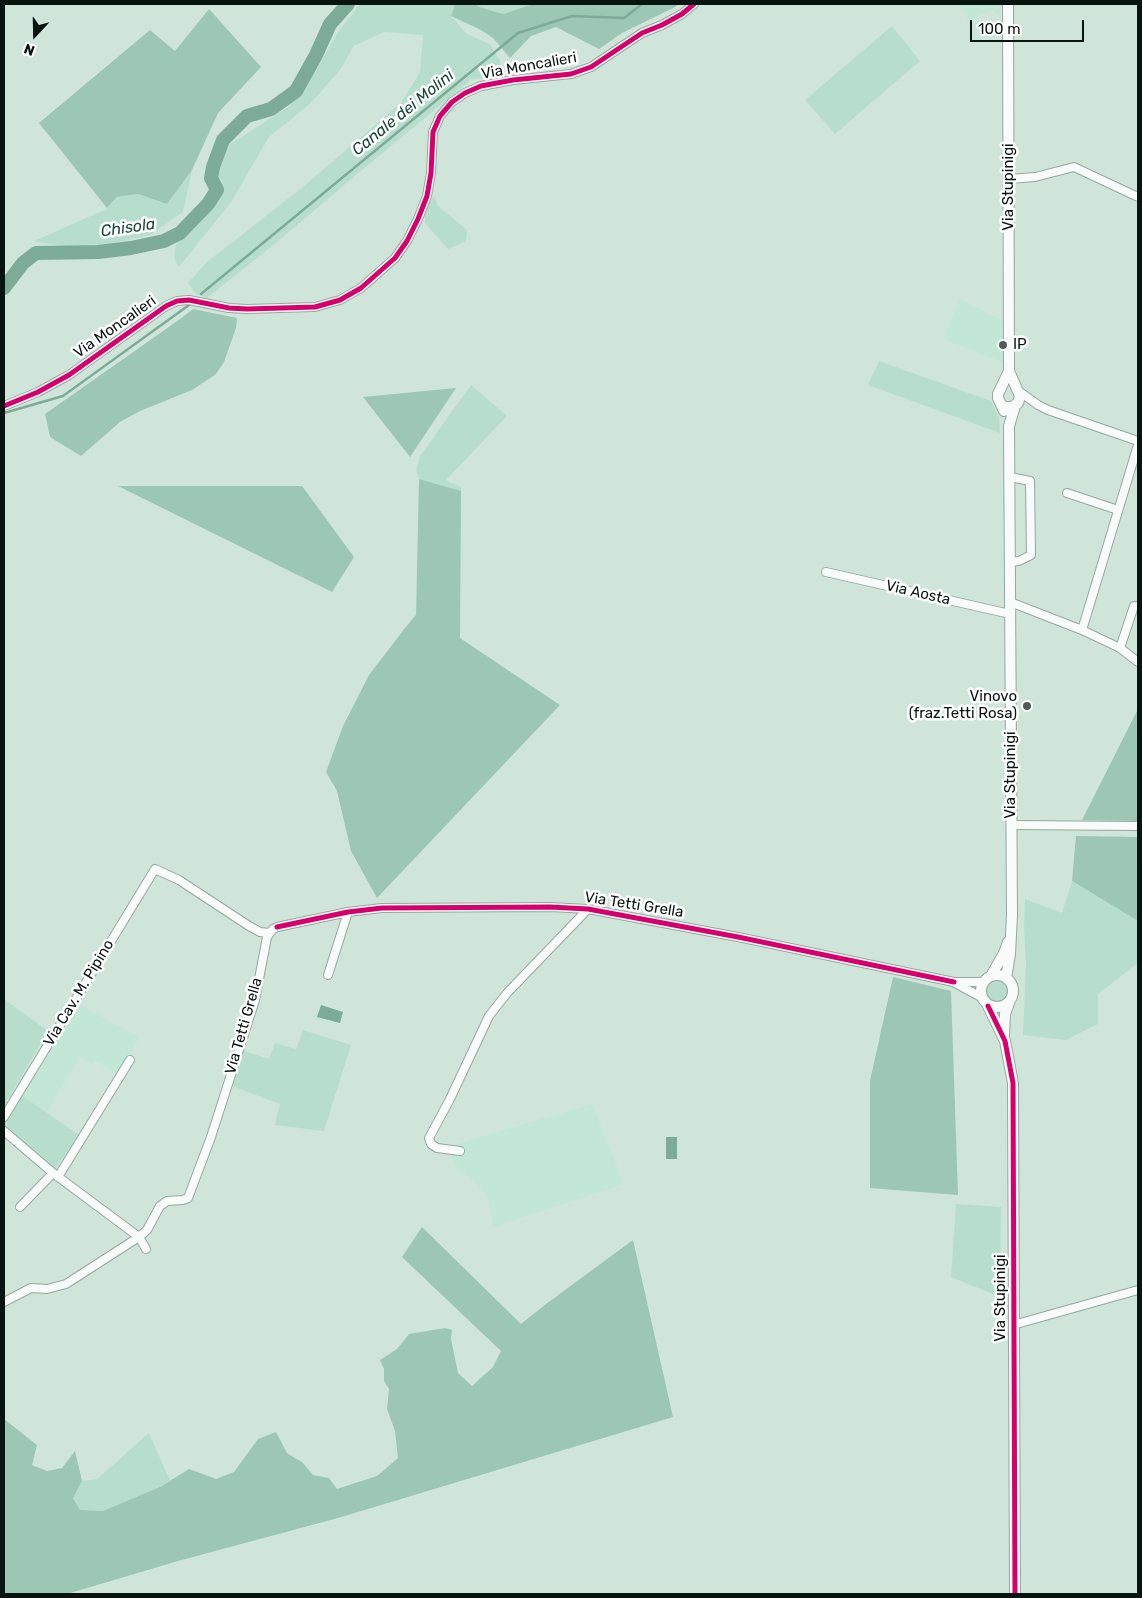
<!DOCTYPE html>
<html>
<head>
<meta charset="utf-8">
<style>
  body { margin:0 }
  #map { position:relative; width:1142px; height:1598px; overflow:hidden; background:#cfe5da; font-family:Rubik,sans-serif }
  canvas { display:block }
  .frame { position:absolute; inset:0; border:5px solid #07140f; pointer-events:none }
  .north { position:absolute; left:10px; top:10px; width:50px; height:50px; -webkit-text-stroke:4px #fff; paint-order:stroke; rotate:201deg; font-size:14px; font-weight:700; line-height:20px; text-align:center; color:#07140f }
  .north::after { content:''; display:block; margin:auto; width:18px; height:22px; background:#07140f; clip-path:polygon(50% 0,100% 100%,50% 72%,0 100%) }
  .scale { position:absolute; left:970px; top:20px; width:114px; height:22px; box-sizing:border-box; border:2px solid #07140f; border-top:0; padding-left:6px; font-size:15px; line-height:18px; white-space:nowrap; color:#07140f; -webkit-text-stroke:4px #fff; paint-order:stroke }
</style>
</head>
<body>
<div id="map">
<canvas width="1142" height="1598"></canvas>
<div class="frame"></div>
<div class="north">N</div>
<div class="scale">100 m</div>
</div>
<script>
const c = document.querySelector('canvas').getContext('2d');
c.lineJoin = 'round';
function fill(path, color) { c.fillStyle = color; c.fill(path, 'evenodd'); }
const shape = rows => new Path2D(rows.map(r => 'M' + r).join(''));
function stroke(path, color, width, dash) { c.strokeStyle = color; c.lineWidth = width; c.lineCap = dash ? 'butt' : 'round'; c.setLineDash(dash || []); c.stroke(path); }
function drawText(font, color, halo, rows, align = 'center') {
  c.font = font + ' Rubik,sans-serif'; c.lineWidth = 5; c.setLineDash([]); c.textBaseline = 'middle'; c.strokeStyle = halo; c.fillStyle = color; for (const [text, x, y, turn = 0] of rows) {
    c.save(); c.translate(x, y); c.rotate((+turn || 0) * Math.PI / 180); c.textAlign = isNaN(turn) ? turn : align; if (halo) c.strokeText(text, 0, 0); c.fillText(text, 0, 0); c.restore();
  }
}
const built = shape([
  [959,4,1000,4,1000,18,993,10,968,20],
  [960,299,1005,322,1004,363,943,339],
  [79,1005,140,1037,117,1074,94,1060,92,1064,80,1057,46,1113,22,1096],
  [592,1104,624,1184,493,1227,488,1195,453,1163,450,1146]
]);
const green = shape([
  [360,4,455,4,451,16,467,34,490,44,500,61,501,76,472,79,356,175,282,238,207,298,196,294,188,283,207,262,299,190,401,103,420,72,423,35,384,32,354,46,340,70,311,103,269,137,231,202,179,267,174,258,176,245,213,206,220,191,217,175,229,145,288,107,315,72,340,29],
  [475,4,533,4,503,14,479,7],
  [892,26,920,61,835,134,805,100],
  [192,170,183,212,150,235,108,244,61,246,34,241,107,209,117,197,138,194,167,204],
  [434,196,438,206,467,230,466,241,448,249,425,223,425,211],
  [879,361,991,401,999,418,1000,433,868,385],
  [471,385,507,416,446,480,461,487,461,491,419,479,416,470,420,456],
  [1072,881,1138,921,1138,963,1098,994,1098,1024,1066,1040,1023,1035,1026,964,1024,928,1025,899,1062,913],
  '986 992a11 11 0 1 1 22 0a11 11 0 1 1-22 0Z',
  [4,999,48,1031,4,1106],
  [303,1030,351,1045,324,1131,275,1125,280,1104,232,1086,244,1051,269,1059,275,1043,296,1049],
  [22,1096,79,1135,55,1169,4,1129,4,1122],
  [956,1204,1001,1207,1000,1297,951,1277],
  [149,1433,170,1481,162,1486,103,1511,80,1510,73,1498,82,1481,97,1479]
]);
const forest = shape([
  [455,4,475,4,479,7,503,14,533,4,679,4,675,7,622,33,599,49,556,27,531,36,510,58,493,38,481,30,451,16],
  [209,9,261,67,218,113,192,170,167,204,138,194,117,197,107,208,39,123,150,30,175,51],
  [193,309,237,318,236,328,224,362,216,374,192,390,140,411,120,422,81,456,50,437,45,414,183,317],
  [456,388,410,457,363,397],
  [419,479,461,491,460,638,560,705,377,898,351,851,337,791,326,772,343,726,369,675,405,628,416,615],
  [118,486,302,486,354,557,332,592],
  [1138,709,1138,821,1082,820],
  [1076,836,1138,837,1138,921,1072,881],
  [893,977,951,991,958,1195,870,1188,870,1081],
  [422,1227,521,1324,546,1304,633,1240,673,1417,338,1518,178,1561,67,1594,4,1594,4,1419,37,1445,32,1465,47,1471,62,1468,75,1451,82,1481,73,1498,80,1510,103,1511,162,1486,189,1469,216,1479,234,1472,258,1439,276,1432,287,1453,303,1463,313,1475,329,1478,337,1489,377,1476,398,1458,395,1431,387,1409,389,1389,384,1381,384,1369,380,1360,397,1349,409,1334,445,1328,452,1330,451,1339,458,1373,472,1386,493,1367,501,1351,402,1257]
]);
const water = shape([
  [321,1005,343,1012,340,1023,317,1017],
  [666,1137,677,1137,677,1159,666,1159]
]);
const stream = shape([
  [201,294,518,33,572,16,624,18,642,4],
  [4,413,63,396,189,305]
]);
const river = shape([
  [4,288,23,263,36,253,98,252,131,248,164,241,180,233,208,204,217,190,211,178,213,167,223,140,247,116,271,109,296,91,316,55,330,24,348,4]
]);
const minor = shape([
  [1009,179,1035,177,1074,167,1138,197],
  [1020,392,1038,405,1048,410,1138,441],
  [4,406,38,392,69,375,166,306,177,301,189,300,229,308,247,309,315,307,340,300,361,288,395,258,407,241,418,219,427,196,431,173,433,132,440,116,452,102,465,93,481,86,513,80,571,74,591,67,642,33,662,25,682,14,694,4],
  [1010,477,1030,481,1031,555,1019,561,1010,562],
  [1067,493,1118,510],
  [826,572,1010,614],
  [1010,602,1082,630,1120,648,1138,662],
  [1082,630,1138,445],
  [1120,648,1134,606,1138,606],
  [1011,825,1138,826],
  [328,975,348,912],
  [955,983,981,997],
  [4,1117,155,869,179,880,249,926,260,932,269,933],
  [4,1131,53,1173,139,1237,146,1249],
  [460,1151,437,1148,431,1144,429,1138,450,1099,489,1016,508,992,588,909],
  [58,1177,130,1060],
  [20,1207,53,1173],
  [4,1302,31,1288,47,1289,66,1284,139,1237,147,1230,160,1206,163,1204,167,1201,183,1200,188,1198,211,1137,255,1000,267,937,273,929,277,927,348,912,382,908,550,907,588,909,738,937,954,982,983,982],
  [1013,1325,1138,1290]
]);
const tertiary = shape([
  [1001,405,1005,407,1012,407,1018,403,1020,396,1009,371,1008,4],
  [1004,411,998,398,998,394,1009,371],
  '981 991a16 16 0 1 1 32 0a16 16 0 1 1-32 0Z',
  [991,976,1004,953,1008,942],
  [1006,978,1010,954,1012,915,1009,426,1015,406],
  [988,1006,1005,1041,1013,1083,1015,1594],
  [1004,1035,1005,1014,1009,1003]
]);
const cycleway = shape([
  [4,406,38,392,69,375,166,306,177,301,189,300,229,308,247,309,315,307,340,300,361,288,395,258,407,241,418,219,427,196,431,173,433,132,440,116,452,102,465,93,481,86,513,80,571,74,591,67,642,33,662,25,682,14,694,4],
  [277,927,348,912,382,908,550,907,588,909,738,937,954,982],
  [988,1006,1005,1041,1013,1083,1015,1594]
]);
const markers = [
  [1003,345,5,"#4d5d56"],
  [1027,706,5,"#4d5d56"]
];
const streetNames = [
  ["Via Moncalieri",529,66,-10],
  ["Via Stupinigi",1009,187,-90],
  ["Via Moncalieri",115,327,-35],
  ["Via Aosta",918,593,13],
  ["Via Stupinigi",1011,775,-90],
  ["Via Tetti Grella",634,905,9],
  ["Via Cav. M. Pipino",79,993,-59],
  ["Via Tetti Grella",244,1026,-74],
  ["Via Stupinigi",1001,1298,-90]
];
const poiNames = [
  ["IP",1013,345],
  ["Vinovo",1017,697,"right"],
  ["(fraz.Tetti Rosa)",1017,714,"right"]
];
const waterNames = [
  ["Canale dei Molini",403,113,-39],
  ["Chisola",128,228,-8]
];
fill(built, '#c3e7d6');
fill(green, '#b7decc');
fill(forest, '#9cc7b4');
fill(water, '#7cac97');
stroke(stream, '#7cac97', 2.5);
stroke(river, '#7cac97', 14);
stroke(minor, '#97a79f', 10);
stroke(tertiary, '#97a79f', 12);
stroke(minor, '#f8fbf9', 8);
stroke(tertiary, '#f8fbf9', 10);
stroke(cycleway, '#d6006c', 5);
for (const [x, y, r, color] of markers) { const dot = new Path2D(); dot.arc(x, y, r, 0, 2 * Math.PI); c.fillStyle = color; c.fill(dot); stroke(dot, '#fff', 2); }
drawText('15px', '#07140f', '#fff', streetNames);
drawText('15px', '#07140f', '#fff', poiNames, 'left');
drawText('italic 16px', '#184936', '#fff', waterNames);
</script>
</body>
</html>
